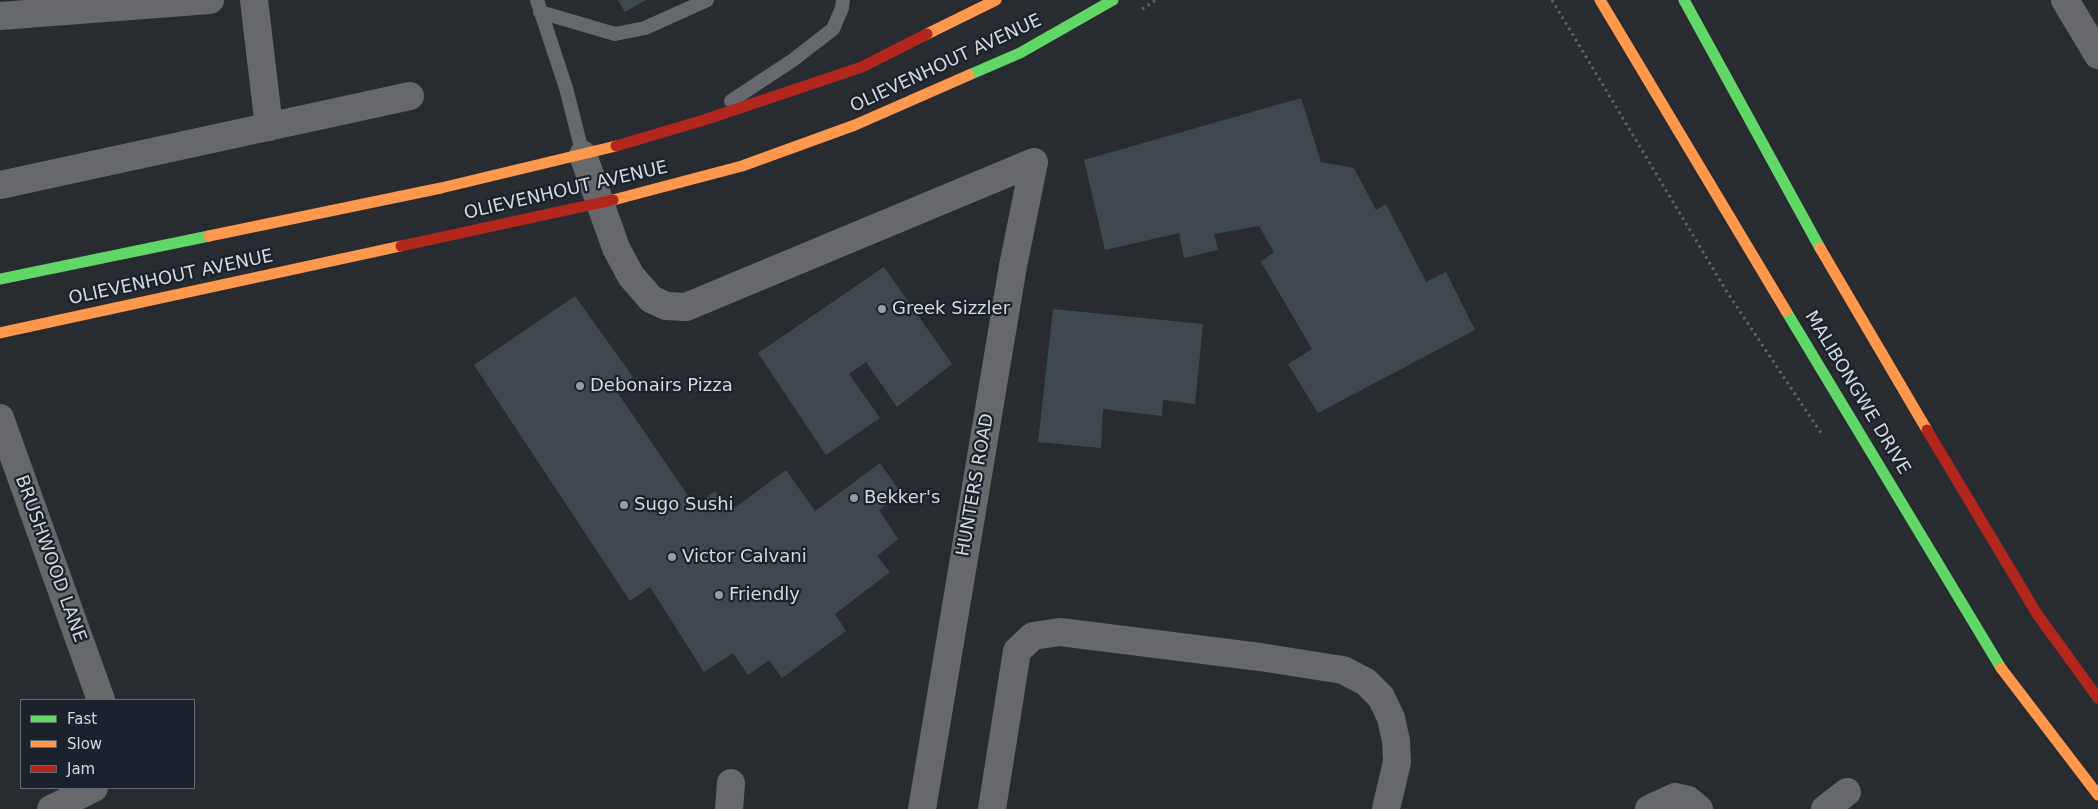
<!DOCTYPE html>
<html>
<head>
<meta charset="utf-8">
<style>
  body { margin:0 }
  #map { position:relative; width:2098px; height:809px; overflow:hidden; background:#282c31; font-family:"DejaVu Sans",sans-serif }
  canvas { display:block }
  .legend { position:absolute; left:20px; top:699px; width:175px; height:90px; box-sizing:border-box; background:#1b222b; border:1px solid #656b73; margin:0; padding:6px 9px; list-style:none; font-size:15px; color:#d4d9df }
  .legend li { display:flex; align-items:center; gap:10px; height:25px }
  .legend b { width:25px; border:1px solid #656b73 }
</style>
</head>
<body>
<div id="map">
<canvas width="2098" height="809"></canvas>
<ul class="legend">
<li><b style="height:6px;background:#63d668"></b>Fast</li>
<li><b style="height:6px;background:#ff974d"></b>Slow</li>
<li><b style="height:6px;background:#b3261e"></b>Jam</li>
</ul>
</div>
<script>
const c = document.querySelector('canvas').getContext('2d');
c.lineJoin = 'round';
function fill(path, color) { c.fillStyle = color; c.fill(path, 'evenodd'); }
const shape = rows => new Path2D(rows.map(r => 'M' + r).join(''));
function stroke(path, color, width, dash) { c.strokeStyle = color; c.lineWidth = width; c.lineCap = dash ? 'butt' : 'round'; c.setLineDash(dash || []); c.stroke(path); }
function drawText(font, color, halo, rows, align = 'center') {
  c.font = font + ' "DejaVu Sans",sans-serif'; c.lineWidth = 4.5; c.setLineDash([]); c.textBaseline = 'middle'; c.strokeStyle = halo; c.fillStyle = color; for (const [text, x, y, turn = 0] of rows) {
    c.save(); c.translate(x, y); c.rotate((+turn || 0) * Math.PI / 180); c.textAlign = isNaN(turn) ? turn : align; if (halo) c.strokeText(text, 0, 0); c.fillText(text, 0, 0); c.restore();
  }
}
const building = shape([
  [618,0,646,0,625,12],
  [1301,98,1321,162,1354,168,1376,210,1386,204,1426,282,1446,272,1475,330,1318,413,1288,364,1312,349,1261,262,1274,252,1259,226,1214,234,1218,250,1184,258,1179,233,1105,250,1084,160],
  [884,267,952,364,897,407,866,362,849,374,880,418,826,455,758,353],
  [575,296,633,377,617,392,695,506,715,491,729,512,786,470,815,511,880,463,901,493,879,510,898,539,877,556,890,572,835,614,846,631,782,678,769,660,748,675,733,653,704,672,650,587,630,601,474,365],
  [1053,309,1203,324,1195,404,1163,400,1162,416,1103,409,1101,448,1038,442]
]);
const path = shape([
  [1552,0,1727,292,1821,433],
  [1142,9,1156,0]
]);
const lane = shape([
  [537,0,566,88,583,155],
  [540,12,615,34,645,28,707,0],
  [731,101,793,60,833,29,842,8,843,0]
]);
const street = shape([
  [254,0,269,127],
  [2065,0,2098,55],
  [0,16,210,0],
  [583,155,616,248,631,276,651,299,666,306,686,307,1034,162],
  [0,185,410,96],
  [0,418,101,700],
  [51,809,94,788],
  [729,809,731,783],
  [922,809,1013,266,1034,162],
  [992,809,1017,651,1033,636,1060,632,1260,657,1343,670,1366,682,1381,697,1391,718,1396,741,1397,762,1386,809],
  [1649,809,1675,797,1688,800,1699,809],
  [1825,809,1847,792]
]);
const fast = shape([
  [1684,0,1820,248],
  [969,75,1020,53,1113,0],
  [0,279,209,236],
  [1786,311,2001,668]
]);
const slow = shape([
  [1600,0,1786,311],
  [927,34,996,0],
  [613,200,742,166,855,125,969,75],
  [209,236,441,188,616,146],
  [1820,248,1927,430],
  [0,333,401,246],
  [2001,668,2098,795]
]);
const jam = shape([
  [616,146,704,120,862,67,927,34],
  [401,246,613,200],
  [1927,430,2037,614,2098,698]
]);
const markers = [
  [882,309,5,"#989ca2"],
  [580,386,5,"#989ca2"],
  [854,498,5,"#989ca2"],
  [624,505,5,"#989ca2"],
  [672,557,5,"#989ca2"],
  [719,595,5,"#989ca2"]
];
const streetNames = [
  ["OLIEVENHOUT AVENUE",946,64,-25],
  ["OLIEVENHOUT AVENUE",566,191,-13],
  ["OLIEVENHOUT AVENUE",171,278,-12],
  ["MALIBONGWE DRIVE",1857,393,59],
  ["HUNTERS ROAD",976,485,-80],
  ["BRUSHWOOD LANE",50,559,70]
];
const poiNames = [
  ["Greek Sizzler",892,309],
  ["Debonairs Pizza",590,386],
  ["Bekker's",864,498],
  ["Sugo Sushi",634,505],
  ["Victor Calvani",682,557],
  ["Friendly",729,595]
];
fill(building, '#3f484e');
stroke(path, '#626366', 3, [2.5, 4]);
stroke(lane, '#67686b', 14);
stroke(street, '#67686b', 28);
stroke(fast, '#63d668', 11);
stroke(slow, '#ff974d', 11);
stroke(jam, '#b3261e', 11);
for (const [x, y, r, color] of markers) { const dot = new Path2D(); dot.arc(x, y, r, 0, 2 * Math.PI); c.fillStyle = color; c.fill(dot); stroke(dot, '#1b222b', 2); }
drawText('18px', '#d4d9df', '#1b222b', streetNames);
drawText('18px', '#d4d9df', '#1b222b', poiNames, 'left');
</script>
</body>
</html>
